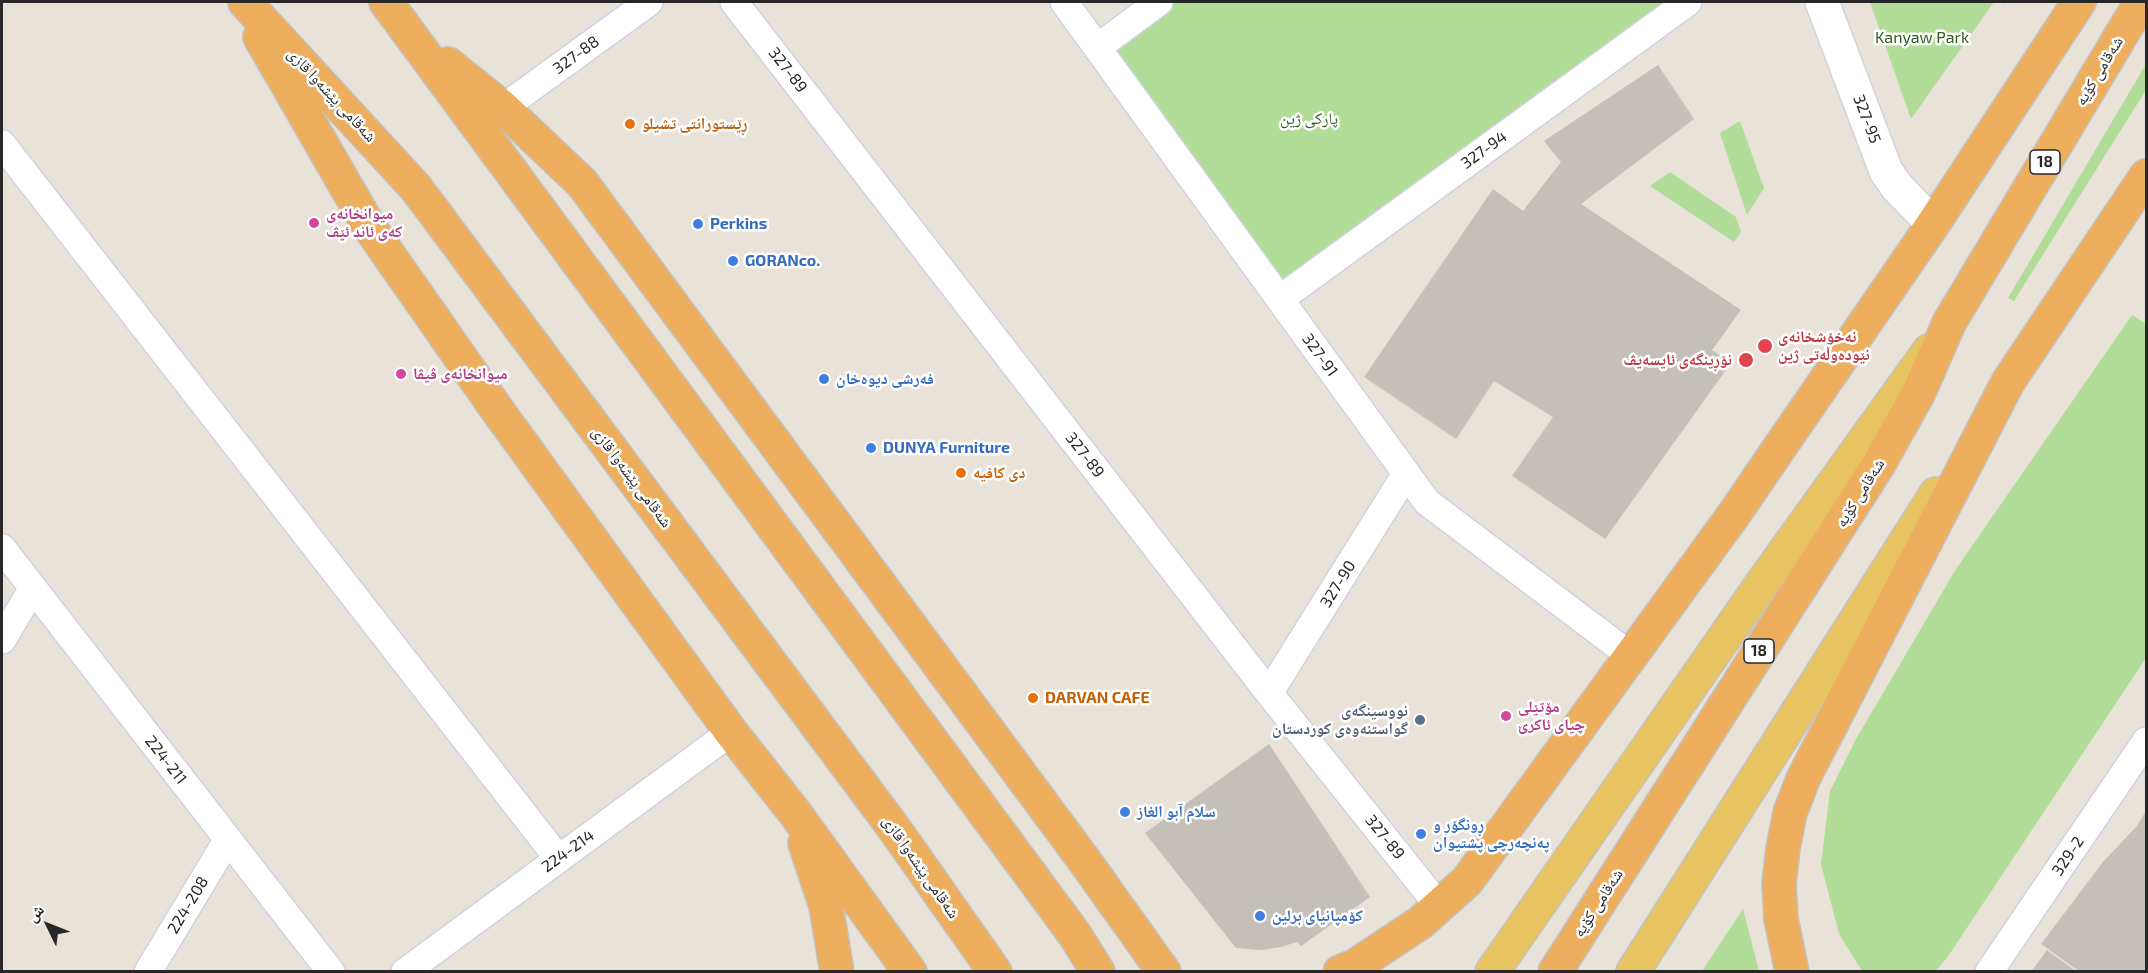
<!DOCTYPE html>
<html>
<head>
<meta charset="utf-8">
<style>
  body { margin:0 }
  #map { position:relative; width:2148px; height:973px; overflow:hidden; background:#e9e2d9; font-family:"Exo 2","Noto Naskh Arabic",sans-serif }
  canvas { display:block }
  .frame { position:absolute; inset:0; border:3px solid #272727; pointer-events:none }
  .north { position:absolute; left:18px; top:895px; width:60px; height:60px; -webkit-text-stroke:4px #fff; paint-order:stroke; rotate:313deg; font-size:16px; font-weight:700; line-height:24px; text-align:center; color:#272727 }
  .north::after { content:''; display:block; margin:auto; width:21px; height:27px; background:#272727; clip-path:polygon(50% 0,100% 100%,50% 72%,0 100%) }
</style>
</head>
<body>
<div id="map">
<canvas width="2148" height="973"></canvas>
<div class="frame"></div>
<div class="north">ش</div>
</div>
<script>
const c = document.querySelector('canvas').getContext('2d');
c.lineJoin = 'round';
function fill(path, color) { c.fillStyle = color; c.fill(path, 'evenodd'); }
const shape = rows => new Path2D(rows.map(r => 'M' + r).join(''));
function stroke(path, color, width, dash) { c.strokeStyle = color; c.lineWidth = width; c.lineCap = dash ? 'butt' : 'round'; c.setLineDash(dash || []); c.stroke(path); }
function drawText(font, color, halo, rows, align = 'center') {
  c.font = font + ' "Exo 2","Noto Naskh Arabic",sans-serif'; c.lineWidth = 5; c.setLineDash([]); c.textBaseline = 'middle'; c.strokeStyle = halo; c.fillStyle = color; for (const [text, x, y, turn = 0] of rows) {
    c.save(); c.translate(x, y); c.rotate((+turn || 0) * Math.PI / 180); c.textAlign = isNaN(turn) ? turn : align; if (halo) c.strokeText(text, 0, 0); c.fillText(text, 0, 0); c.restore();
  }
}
const green = shape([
  [1176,2,1669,2,1282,285,1111,50],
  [1870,2,1994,2,1911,119],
  [2146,64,2146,90,2014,301,2008,298],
  [1740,121,1764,188,1747,215,1720,133],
  [1670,172,1736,217,1741,232,1734,242,1650,186],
  [2132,315,2146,324,2146,658,1949,955,1936,971,1862,971,1839,934,1821,864,1830,791,1856,739,1956,569],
  [1743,909,1759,971,1702,971]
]);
const building = shape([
  [1658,65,1694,119,1581,204,1741,310,1712,350,1731,363,1605,539,1512,476,1553,417,1494,381,1456,439,1364,377,1493,189,1523,211,1561,162,1544,141],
  [1269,744,1370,897,1301,946,1297,942,1281,947,1261,950,1236,948,1145,833],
  [2146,811,2146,972,2080,972,2041,944,2103,862,2136,827],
  [2047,950,2077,972,2031,972]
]);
const path = shape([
  [2003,2,2004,2]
]);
const minor = shape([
  [734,2,1269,693,1439,906],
  [1064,2,1427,502,1631,656],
  [1098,47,1159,2],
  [503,108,649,2],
  [2,144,558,858],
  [1280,299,1688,2],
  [2,548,331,972],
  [2,640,33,588],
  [1269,693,1406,474],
  [148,972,228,839],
  [405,972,731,732],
  [1989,972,2146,741]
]);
const tertiary = shape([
  [1822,2,1886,171,1897,187,1933,224]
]);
const primary = shape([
  [1492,972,1763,582,1929,351],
  [1633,972,1936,494]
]);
const trunk = shape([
  [245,2,416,188,896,831,995,972],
  [386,2,1075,935,1098,972],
  [260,37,370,228,493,404,731,732,795,813,910,972],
  [448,64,503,108,582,183,1081,856,1164,972],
  [805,843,826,906,837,972],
  [1340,972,1355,966,1420,923,1467,881,1732,517,1933,224,2079,2],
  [1555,972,1880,462,1919,392,1949,323,2141,2],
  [1792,972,1781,919,1779,884,1783,848,1790,813,1803,779,2008,382,2146,176]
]);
const markers = [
  [630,124,6,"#e8710a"],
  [314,223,6,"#d1479c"],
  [698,224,6,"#3f7fe0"],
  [733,261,6,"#3f7fe0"],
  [1765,346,8,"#e0444e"],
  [1746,360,8,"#e0444e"],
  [401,374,6,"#d1479c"],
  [824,379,6,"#3f7fe0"],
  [871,448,6,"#3f7fe0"],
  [961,473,6,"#e8710a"],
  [1033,698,6,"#e8710a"],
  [1506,716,6,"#d1479c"],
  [1420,720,6,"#5c6f8a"],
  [1125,812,6,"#3f7fe0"],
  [1421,834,6,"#3f7fe0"],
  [1260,916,6,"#3f7fe0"]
];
const shields = [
  [2045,162,30],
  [1759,651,30]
];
const shieldNames = [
  ["18",2045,162],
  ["18",1759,651]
];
const parkNames = [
  ["Kanyaw Park",1922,38],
  ["پارکی ژین",1309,119]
];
const streetNames = [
  ["327-88",576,55,-36],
  ["327-89",788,70,52],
  ["شەقامی کۆیە",2099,71,-59],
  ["شەقامی پێشەوا قازی",332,95,47],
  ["327-95",1867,119,69],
  ["327-94",1484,150,-36],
  ["327-91",1320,355,54],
  ["327-89",1085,455,52],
  ["شەقامی پێشەوا قازی",632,477,53],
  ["شەقامی کۆیە",1860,493,-58],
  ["327-90",1338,584,-58],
  ["224-211",166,760,52],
  ["327-89",1385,837,51],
  ["224-214",568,851,-36],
  ["329-2",2068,856,-56],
  ["شەقامی پێشەوا قازی",921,867,55],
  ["شەقامی کۆیە",1598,903,-57],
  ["224-208",188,905,-59]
];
const foodNames = [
  ["ڕێستورانتی تشیلو",642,124],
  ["دى كافيه",973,473],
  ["DARVAN CAFE",1045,698]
];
const hotelNames = [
  ["میوانخانەی",326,214],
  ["کەی ئاند ئێڤ",326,232],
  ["میوانخانەی ڤیڤا",413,374],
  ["مۆتێلی",1518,707],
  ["چیای ئاکرێ",1518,725]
];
const shopNames = [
  ["Perkins",710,224],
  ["GORANco.",745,261],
  ["فەرشی دیوەخان",836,379],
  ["DUNYA Furniture",883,448],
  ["سلام آبو الغاز",1137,812],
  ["ڕونگۆڕ و",1433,825],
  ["پەنچەرچی پشتیوان",1433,843],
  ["کۆمپانیای برلین",1272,916]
];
const healthNames = [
  ["نەخۆشخانەی",1778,337],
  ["نێودەوڵەتی ژین",1778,355],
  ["نۆڕینگەی ئایسەیڤ",1732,360,"right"]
];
const serviceNames = [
  ["نووسینگەی",1408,711],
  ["گواستنەوەی کوردستان",1408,729]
];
fill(green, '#b2dd99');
fill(building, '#c4bfb9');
stroke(minor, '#cfd3e0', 30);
stroke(tertiary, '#cfd3e0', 36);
stroke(primary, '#c3c3c3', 36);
stroke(trunk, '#c3c3c3', 36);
stroke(path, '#c3c3c3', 4, [4.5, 3]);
stroke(minor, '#fff', 27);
stroke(tertiary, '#fff', 33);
stroke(primary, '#e7c461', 33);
stroke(trunk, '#edae5e', 33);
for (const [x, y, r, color] of markers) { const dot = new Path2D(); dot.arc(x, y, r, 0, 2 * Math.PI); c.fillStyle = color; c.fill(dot); stroke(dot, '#fff', 2); }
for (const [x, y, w] of shields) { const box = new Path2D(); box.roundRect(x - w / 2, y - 12, w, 24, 4.5); c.fillStyle = '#fff'; c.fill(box); stroke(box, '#272727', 1.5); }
drawText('bold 15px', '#272727', null, shieldNames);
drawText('16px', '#2c5e1d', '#fff', parkNames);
drawText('16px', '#272727', '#fff', streetNames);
drawText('bold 16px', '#c56008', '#fff', foodNames, 'left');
drawText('bold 16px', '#b23c85', '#fff', hotelNames, 'left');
drawText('bold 16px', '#366cbe', '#fff', shopNames, 'left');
drawText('bold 16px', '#be3a42', '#fff', healthNames, 'left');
drawText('bold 16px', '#4e5e75', '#fff', serviceNames, 'right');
</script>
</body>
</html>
